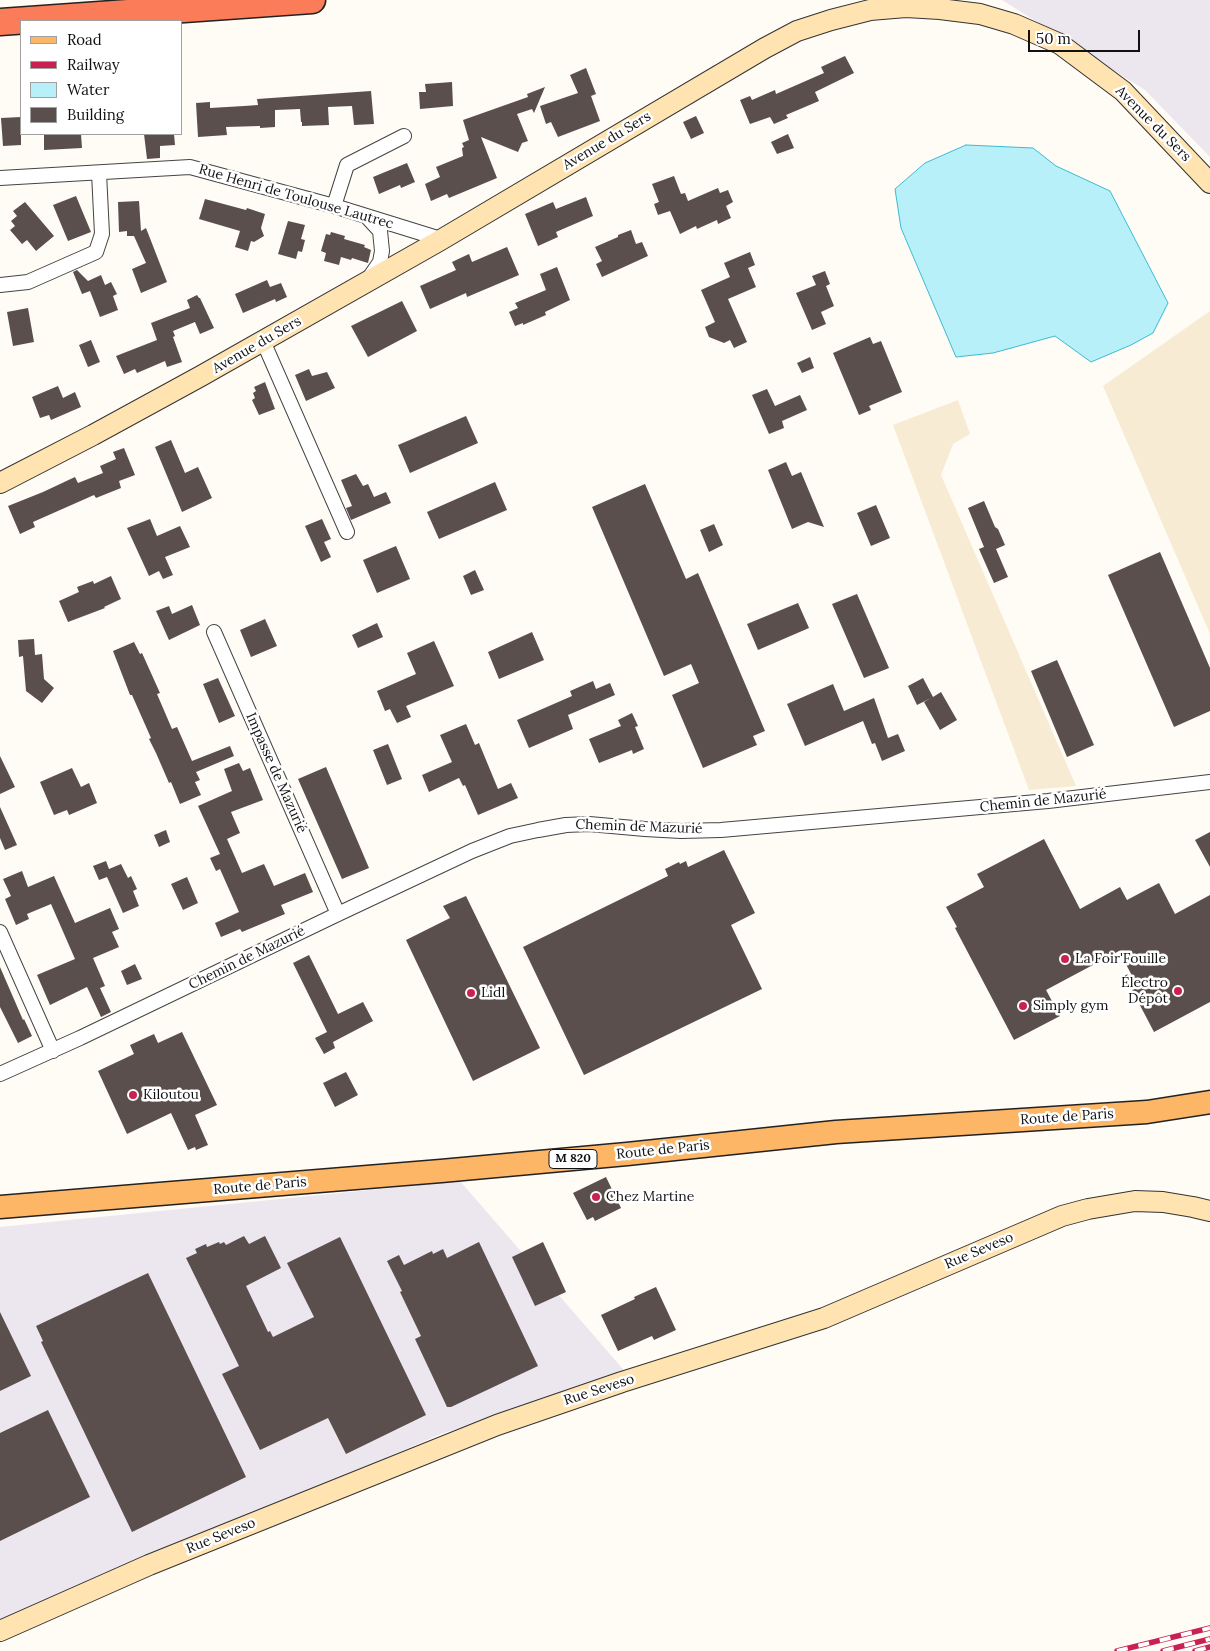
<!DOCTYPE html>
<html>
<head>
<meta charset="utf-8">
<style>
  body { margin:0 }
  #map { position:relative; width:1210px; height:1651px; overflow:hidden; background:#fffbf5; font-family:Lora,serif }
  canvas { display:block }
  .legend { position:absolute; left:20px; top:20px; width:162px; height:115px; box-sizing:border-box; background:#fff; border:1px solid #a0a0a0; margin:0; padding:6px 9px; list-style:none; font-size:15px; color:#111 }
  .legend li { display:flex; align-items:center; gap:10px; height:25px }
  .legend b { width:25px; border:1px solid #a0a0a0 }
  .scale { position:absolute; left:1028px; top:30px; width:112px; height:22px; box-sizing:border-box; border:2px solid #111; border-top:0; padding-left:6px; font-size:15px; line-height:18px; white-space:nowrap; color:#111; -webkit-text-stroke:4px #fff; paint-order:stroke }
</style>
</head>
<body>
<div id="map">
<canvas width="1210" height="1651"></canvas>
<ul class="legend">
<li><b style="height:6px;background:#fdb566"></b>Road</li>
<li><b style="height:6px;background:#c92151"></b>Railway</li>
<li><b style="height:14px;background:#b7f0f9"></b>Water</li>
<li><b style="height:14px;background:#5a4f4d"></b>Building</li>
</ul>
<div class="scale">50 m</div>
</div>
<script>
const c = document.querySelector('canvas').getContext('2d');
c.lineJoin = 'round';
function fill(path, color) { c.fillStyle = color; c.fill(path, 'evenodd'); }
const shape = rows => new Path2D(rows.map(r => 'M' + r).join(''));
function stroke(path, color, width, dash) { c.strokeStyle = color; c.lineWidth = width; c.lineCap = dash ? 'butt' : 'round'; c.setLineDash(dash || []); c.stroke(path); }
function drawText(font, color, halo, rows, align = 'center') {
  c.font = font + ' Lora,serif'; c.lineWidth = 5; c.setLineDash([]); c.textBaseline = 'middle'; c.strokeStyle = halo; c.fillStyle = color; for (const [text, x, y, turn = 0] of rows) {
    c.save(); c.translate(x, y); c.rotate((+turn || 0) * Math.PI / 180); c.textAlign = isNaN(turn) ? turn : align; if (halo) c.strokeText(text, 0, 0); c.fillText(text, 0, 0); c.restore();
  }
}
const industrial = shape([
  [1002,0,1210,0,1210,157,1145,90],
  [460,1181,628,1375,441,1434,0,1625,0,1227]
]);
const farmland = shape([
  [1210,311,1210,634,1103,386],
  [958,400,970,434,953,444,941,475,1076,786,1029,790,893,425]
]);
const water = shape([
  [966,145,1033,148,1056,166,1110,191,1168,303,1153,333,1131,345,1091,362,1055,336,993,353,956,357,901,228,895,189,925,163,966,145]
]);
const building = shape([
  [845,56,854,73,815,92,819,101,786,115,788,118,774,124,770,117,750,124,740,100,750,96,752,100,775,90,776,94,824,73,821,67],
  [586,68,596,94,591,96,600,121,558,137,551,122,546,124,540,106,578,93,570,75],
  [452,82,453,106,420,109,419,92,426,92,425,84],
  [545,87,534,113,532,109,517,114,528,141,522,143,518,152,481,137,497,178,449,198,447,194,431,201,425,184,440,177,436,167,463,156,462,148,464,147,462,143,469,140,463,120,528,97,527,94],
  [371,91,374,124,354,125,352,106,328,107,329,125,302,126,302,122,301,122,300,109,275,110,275,127,260,128,260,126,226,127,227,135,198,137,196,103,210,102,210,108,244,106,258,105,257,99],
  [696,116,704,133,691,139,683,122],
  [21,117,21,145,3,146,1,118],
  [44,134,81,134,82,148,44,150],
  [144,134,174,134,175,145,160,146,160,158,147,159],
  [788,134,794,148,777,154,771,142],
  [407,163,415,182,401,188,400,185,379,194,373,177],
  [674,176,681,194,685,193,688,201,718,188,720,193,728,190,733,202,726,206,731,218,718,224,717,220,697,229,696,226,680,234,670,211,658,215,654,204,659,202,652,184],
  [76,196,91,232,68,241,53,205],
  [586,197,593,216,556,232,558,237,538,246,525,214,553,202,556,209],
  [205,199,246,210,247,208,265,214,261,228,264,236,254,242,251,241,248,251,235,247,240,231,199,219],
  [139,201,141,231,146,228,167,282,141,293,132,269,146,263,134,236,127,236,127,231,119,232,118,202],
  [25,202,54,236,36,251,27,240,22,244,10,230,15,226,11,221,17,216,13,211],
  [288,221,305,225,301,239,305,240,302,252,298,251,296,259,278,254],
  [631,230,636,244,642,242,648,256,602,277,596,264,602,261,595,247,618,237,618,235],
  [331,232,345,236,344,239,365,245,364,247,371,250,368,263,352,258,351,260,341,257,339,265,324,261,326,253,321,251,326,234,330,235],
  [507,247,519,275,467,297,466,293,430,309,420,286,456,270,452,262,469,254,472,262],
  [750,252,755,265,748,268,756,287,728,299,747,342,734,348,730,340,724,343,709,337,705,327,715,322,701,290,730,277,724,263],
  [557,267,570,300,545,312,546,315,523,325,523,323,515,326,509,312,518,308,515,303,546,290,540,274],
  [77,270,88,281,101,275,105,285,111,282,117,294,113,296,118,310,100,317,90,291,82,294,73,272],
  [825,271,830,284,826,286,834,306,821,312,826,324,812,330,796,293,816,285,812,276],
  [267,280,270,287,281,283,287,297,276,302,275,299,243,313,235,294],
  [197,295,199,298,200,298,214,328,200,334,195,322,173,331,175,336,173,337,182,362,167,367,165,361,137,373,135,369,124,374,116,356,157,340,151,323,190,308,187,300],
  [402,301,417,331,368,357,351,326],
  [28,308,34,342,13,346,7,312],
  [870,337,873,344,881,341,902,392,869,406,871,410,859,415,833,353],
  [91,340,100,362,88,367,79,345],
  [810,357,814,368,802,373,797,363],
  [309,369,312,376,327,372,335,388,306,401,295,375],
  [265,382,275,409,259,415,252,400,255,398,253,393,256,391,254,387],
  [58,386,63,398,75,392,81,407,51,420,49,415,40,418,32,397],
  [767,389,775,406,800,395,807,410,782,421,784,428,769,434,752,395],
  [466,416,478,443,410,473,398,445],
  [171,440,185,473,198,467,212,498,182,512,155,447],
  [124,448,135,475,119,481,121,488,96,498,94,495,33,522,35,527,20,534,8,506,43,492,75,477,78,483,103,473,100,466,116,459,113,452],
  [786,462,792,476,801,472,824,527,808,522,792,529,768,470],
  [356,474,363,486,368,484,374,497,386,492,391,503,351,520,346,508,352,506,341,480],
  [495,482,507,510,439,539,427,512],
  [645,484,686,579,698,573,765,731,753,736,757,745,703,768,672,695,699,683,691,664,664,676,592,507],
  [984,501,995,527,998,529,1005,545,996,549,1008,577,994,583,979,549,984,547,968,508],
  [876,505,890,538,871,546,857,513],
  [150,519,157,536,180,526,190,547,165,557,173,575,163,579,159,571,149,576,127,528],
  [322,519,331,539,324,542,331,557,321,562,305,526],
  [714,524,723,545,709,552,700,530],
  [396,546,410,579,377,593,363,560],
  [1160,552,1210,668,1210,711,1174,727,1108,575],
  [475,570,484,590,471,595,463,576],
  [111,576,121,599,104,607,105,608,68,622,59,601,79,592,77,587,93,581,94,584],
  [857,594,889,668,864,678,832,604],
  [798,603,809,628,758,650,747,624],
  [192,605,200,625,169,640,156,611,169,606,172,614],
  [265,619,277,646,251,657,240,630],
  [377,623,383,637,358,648,352,635],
  [532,632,544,660,499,679,488,652],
  [34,639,35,655,42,654,44,679,54,688,42,703,26,691,23,656,19,657,18,640],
  [434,641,454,686,406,706,411,717,397,723,390,709,385,711,377,691,416,674,407,653],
  [134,642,140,654,142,653,160,693,157,694,172,729,177,727,192,761,230,746,234,756,196,772,200,780,195,782,201,795,180,804,171,782,169,783,156,753,149,739,151,738,132,695,130,695,113,651],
  [1057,660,1094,745,1067,757,1031,671],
  [218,678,235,716,219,723,203,684],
  [923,678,933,697,941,692,957,720,940,730,924,702,931,698,917,705,908,686],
  [593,681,596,689,610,683,615,695,568,715,573,729,529,748,517,720,572,696,570,691],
  [833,684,844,711,874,698,888,738,898,734,905,751,882,761,875,743,872,744,863,721,805,746,787,704],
  [632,713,638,726,635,727,644,749,633,754,632,750,599,763,589,739,621,726,618,720],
  [466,724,475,745,479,743,498,789,511,783,518,798,478,815,465,785,463,786,459,778,429,792,422,775,452,762,440,735],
  [388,744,402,779,387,785,373,750],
  [0,756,15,787,0,794],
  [239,763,243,771,250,768,263,800,231,812,240,833,227,839,242,873,264,864,274,886,305,873,313,892,281,905,285,914,242,932,240,929,221,937,215,923,239,912,220,869,216,871,210,858,220,854,198,806,232,791,224,769],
  [326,767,369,868,342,879,298,779],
  [72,768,81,787,89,783,97,803,69,815,67,810,54,815,40,782],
  [0,807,17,845,5,850,0,838],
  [166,830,170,842,159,847,154,835],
  [1210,832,1210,867,1195,840],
  [1044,839,1080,909,1120,887,1127,900,1159,883,1175,914,1210,895,1210,1002,1154,1032,1132,990,1138,987,1119,951,1046,990,1060,1016,1014,1040,955,928,957,927,946,907,984,887,977,874],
  [724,850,755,913,731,925,762,989,584,1075,523,947,668,876,665,869,679,862,680,864,686,861,688,867],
  [106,861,109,869,121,864,128,878,131,876,137,889,133,891,139,906,123,913,107,877,99,880,93,866],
  [22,871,28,887,54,876,75,923,110,908,119,929,112,932,119,947,93,958,105,986,100,988,111,1012,101,1017,87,987,50,1005,37,975,75,959,51,904,27,914,29,919,16,925,5,899,11,896,3,879],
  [187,877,198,903,183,910,171,884],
  [466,896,540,1048,473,1081,406,940,450,918,443,906],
  [309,955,338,1014,363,1002,373,1021,333,1042,335,1048,324,1054,315,1038,327,1032,293,963],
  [135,964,142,979,127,985,121,971],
  [0,967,23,1020,24,1019,32,1036,18,1043,0,1007],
  [182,1032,217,1105,195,1115,208,1145,196,1150,195,1147,188,1150,171,1113,127,1134,98,1071,134,1054,130,1045,154,1034,158,1043],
  [346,1072,358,1095,335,1107,323,1083],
  [606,1177,621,1208,595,1221,593,1217,587,1220,573,1193],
  [244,1236,249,1244,265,1236,281,1268,246,1286,268,1332,270,1331,273,1337,314,1317,287,1263,340,1237,426,1415,346,1454,328,1418,260,1450,222,1374,239,1366,186,1258,197,1253,195,1249,206,1244,207,1247,219,1242,220,1244,224,1242,226,1245],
  [479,1242,538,1366,451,1407,447,1407,415,1339,421,1336,400,1292,402,1291,387,1261,399,1255,404,1265,432,1251,433,1254,443,1249,447,1258],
  [543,1242,566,1292,535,1306,512,1257],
  [148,1273,246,1477,132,1532,41,1342,43,1341,36,1326],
  [656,1287,676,1330,654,1340,652,1336,618,1351,601,1315,635,1299,634,1297],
  [0,1312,31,1376,0,1391],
  [48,1410,90,1497,0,1541,0,1433]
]);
const street = shape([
  [0,178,190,167,334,206,434,237,439,241],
  [334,206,347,165,404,136],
  [368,218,380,231,382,251,380,262,369,278],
  [0,285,28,282,96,252,102,234,99,173],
  [263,341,347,532],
  [214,632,338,914],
  [0,932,53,1051],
  [0,1074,80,1038,338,914,472,851,510,836,538,830,566,825,589,824,645,829,681,831,721,830,1048,801,1210,782]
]);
const secondary = shape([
  [0,483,93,435,201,376,439,241,765,48,797,31,831,20,870,10,906,7,940,9,980,14,1014,24,1060,44,1123,91,1210,183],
  [0,1631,149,1565,497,1425,622,1382,824,1318,1062,1216,1088,1209,1135,1201,1163,1202,1193,1207,1210,1211]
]);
const primary = shape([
  [0,1207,441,1171,627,1154,836,1132,1147,1112,1210,1102]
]);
const highway = shape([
  [0,22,312,0]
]);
const rail = shape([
  [1117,1651,1210,1628],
  [1163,1651,1210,1639],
  [1195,1651,1210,1647]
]);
const markers = [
  [1065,959,5,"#c92151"],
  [1178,991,5,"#c92151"],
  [471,993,5,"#c92151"],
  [1023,1006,5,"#c92151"],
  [133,1095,5,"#c92151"],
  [596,1197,5,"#c92151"]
];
const shields = [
  [573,1159,48]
];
const shieldNames = [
  ["M 820",573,1159]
];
const streetNames = [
  ["Avenue du Sers",1153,124,45],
  ["Avenue du Sers",607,141,-31],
  ["Rue Henri de Toulouse Lautrec",296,197,16],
  ["Avenue du Sers",257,345,-30],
  ["Impasse de Mazurié",276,773,66],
  ["Chemin de Mazurié",1043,801,-6],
  ["Chemin de Mazurié",639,827,2],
  ["Chemin de Mazurié",247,958,-26],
  ["Route de Paris",1067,1117,-4],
  ["Route de Paris",663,1150,-6],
  ["Route de Paris",260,1186,-5],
  ["Rue Seveso",979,1251,-23],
  ["Rue Seveso",599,1390,-18],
  ["Rue Seveso",221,1536,-22]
];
const poiNames = [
  ["La Foir'Fouille",1075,959],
  ["Électro",1168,983,"right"],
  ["Dépôt",1168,999,"right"],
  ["Lidl",481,993],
  ["Simply gym",1033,1006],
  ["Kiloutou",143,1095],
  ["Chez Martine",606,1197]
];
fill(industrial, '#ece6ef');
fill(farmland, '#f7ebd3');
fill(water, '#b7f0f9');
stroke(water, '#3abbd3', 1);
fill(building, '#5a4f4d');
stroke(street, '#444', 16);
stroke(secondary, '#333', 22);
stroke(primary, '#222', 25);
stroke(highway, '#222', 29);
stroke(street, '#fff', 14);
stroke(secondary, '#ffe3b0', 20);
stroke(primary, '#fdb566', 22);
stroke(highway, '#fa7c58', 26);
stroke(rail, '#c92151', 5.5);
stroke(rail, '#fff', 4, [11]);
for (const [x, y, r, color] of markers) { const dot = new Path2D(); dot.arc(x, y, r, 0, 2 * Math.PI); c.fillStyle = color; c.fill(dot); stroke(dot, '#fff', 2); }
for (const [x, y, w] of shields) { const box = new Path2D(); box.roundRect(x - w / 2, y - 9.5, w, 19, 4); c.fillStyle = '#fff'; c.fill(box); stroke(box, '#111', 1); }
drawText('bold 12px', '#111', null, shieldNames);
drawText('14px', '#111', '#fff', streetNames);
drawText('14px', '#111', '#fff', poiNames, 'left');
</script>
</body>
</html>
